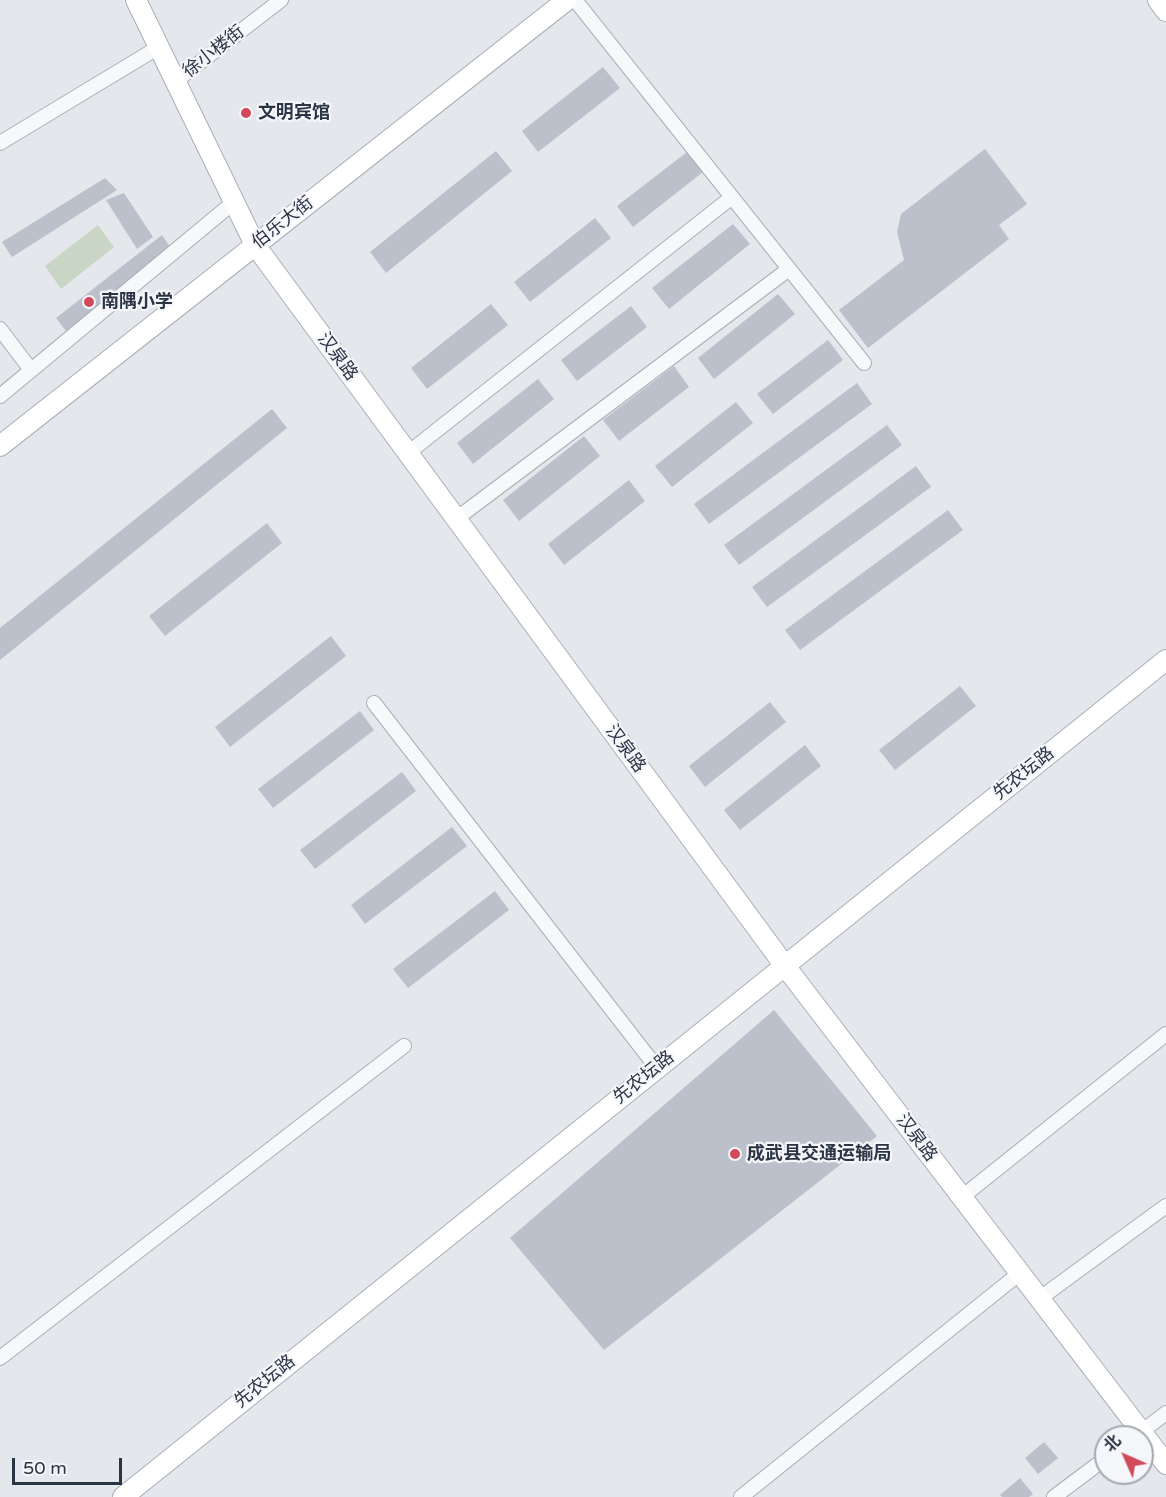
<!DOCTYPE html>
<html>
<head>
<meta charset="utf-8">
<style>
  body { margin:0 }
  #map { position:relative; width:1166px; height:1497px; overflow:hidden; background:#e4e7ec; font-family:"Varela Round","Noto Sans SC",sans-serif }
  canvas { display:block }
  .north { position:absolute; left:1094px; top:1425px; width:60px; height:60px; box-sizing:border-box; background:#f4f6f9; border:2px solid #a4a8b1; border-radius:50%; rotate:315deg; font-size:16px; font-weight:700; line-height:24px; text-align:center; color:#2b3445 }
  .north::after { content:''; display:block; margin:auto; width:21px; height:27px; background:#d1495b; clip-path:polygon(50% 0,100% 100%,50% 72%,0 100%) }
  .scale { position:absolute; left:12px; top:1458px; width:110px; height:27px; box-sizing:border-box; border:3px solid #2b3445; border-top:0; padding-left:8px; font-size:18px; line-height:21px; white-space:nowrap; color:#2b3445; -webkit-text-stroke:4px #f4f6f9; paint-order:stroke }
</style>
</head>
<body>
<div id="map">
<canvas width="1166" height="1497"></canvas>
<div class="north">北</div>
<div class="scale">50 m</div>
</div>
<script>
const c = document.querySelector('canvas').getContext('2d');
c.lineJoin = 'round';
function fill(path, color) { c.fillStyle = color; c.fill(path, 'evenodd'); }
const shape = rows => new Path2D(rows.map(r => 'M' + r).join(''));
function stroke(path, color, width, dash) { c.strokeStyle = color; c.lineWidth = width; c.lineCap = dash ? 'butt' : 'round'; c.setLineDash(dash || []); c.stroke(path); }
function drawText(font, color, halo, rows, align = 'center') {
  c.font = font + ' "Varela Round","Noto Sans SC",sans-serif'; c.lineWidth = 4.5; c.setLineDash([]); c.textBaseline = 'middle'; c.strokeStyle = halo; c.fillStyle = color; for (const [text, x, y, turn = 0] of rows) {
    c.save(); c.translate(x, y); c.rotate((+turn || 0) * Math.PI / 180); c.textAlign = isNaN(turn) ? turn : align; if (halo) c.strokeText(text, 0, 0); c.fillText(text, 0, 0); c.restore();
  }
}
const green = shape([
  [98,225,114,247,61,289,45,266]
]);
const building = shape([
  [603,67,620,88,538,152,522,131],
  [985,149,1027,204,999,225,1009,239,868,348,839,310,904,260,897,232,901,214],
  [496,151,512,171,386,273,370,252],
  [687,152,703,172,633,227,617,206],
  [105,178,117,190,12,257,2,242],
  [124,193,153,237,137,249,106,200],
  [595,218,611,238,530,302,514,282],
  [733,224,750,244,669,309,652,288],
  [162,235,170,247,66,331,56,318],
  [778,294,795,314,714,379,698,358],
  [491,304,508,325,427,389,411,368],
  [631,306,647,327,577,381,561,360],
  [828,340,843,360,773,414,757,394],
  [674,366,689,387,619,441,603,420],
  [538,379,554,399,473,464,457,443],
  [857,383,872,404,709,524,694,504],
  [736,402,753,423,672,487,655,466],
  [272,409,287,428,0,660,0,628],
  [887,425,902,445,739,565,724,545],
  [584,436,600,456,519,521,503,500],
  [916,466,931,487,767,607,752,587],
  [629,480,645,501,564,565,548,544],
  [948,510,963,530,800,650,785,630],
  [267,523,282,543,165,636,149,616],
  [331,636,346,656,230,747,215,727],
  [960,686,976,706,895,770,879,750],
  [770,702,786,722,705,787,689,766],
  [360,711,374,730,273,808,258,789],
  [805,745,821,766,740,830,724,810],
  [402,772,416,791,315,869,300,850],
  [452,827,467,846,365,924,351,905],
  [495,891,509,910,408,988,393,969],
  [774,1010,877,1136,604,1350,510,1238],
  [1044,1442,1058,1458,1038,1474,1025,1458],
  [1020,1478,1033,1494,1029,1497,1002,1497,1000,1495]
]);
const street = shape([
  [575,0,864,363],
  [176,81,281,0],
  [0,143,159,47],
  [0,329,31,370],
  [0,396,234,202],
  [408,453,732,197],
  [456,519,789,269],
  [374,703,657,1068],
  [962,1197,1166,1034],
  [1039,1299,1166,1206],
  [0,1358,404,1046],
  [1136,1436,1166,1413],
  [741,1497,1020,1273],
  [1054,1497,1106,1458]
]);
const secondary = shape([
  [136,0,255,245,785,966,1166,1464],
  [1158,0,1166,11],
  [0,446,567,0],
  [123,1497,1166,660]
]);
const markers = [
  [246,113,6,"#d1495b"],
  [89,302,6,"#d1495b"],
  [735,1154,6,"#d1495b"]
];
const streetNames = [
  ["徐小楼街",214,52,-38],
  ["伯乐大街",283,223,-38],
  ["汉泉路",337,357,54],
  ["汉泉路",625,749,54],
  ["先农坛路",1024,774,-39],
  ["先农坛路",644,1078,-39],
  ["汉泉路",916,1138,53],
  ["先农坛路",265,1382,-39]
];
const poiNames = [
  ["文明宾馆",258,113],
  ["南隅小学",101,302],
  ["成武县交通运输局",747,1154]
];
fill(green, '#c9d6c5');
fill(building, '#bbc0ca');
stroke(street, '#a9aeb7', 16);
stroke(secondary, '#a9aeb7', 22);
stroke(street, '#f7f8fa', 14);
stroke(secondary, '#fff', 20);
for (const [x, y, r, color] of markers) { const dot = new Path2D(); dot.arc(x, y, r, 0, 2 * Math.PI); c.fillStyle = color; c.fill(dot); stroke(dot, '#f4f6f9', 2); }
drawText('18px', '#2b3445', '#f4f6f9', streetNames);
drawText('bold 18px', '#2b3445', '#f4f6f9', poiNames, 'left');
</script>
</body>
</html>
